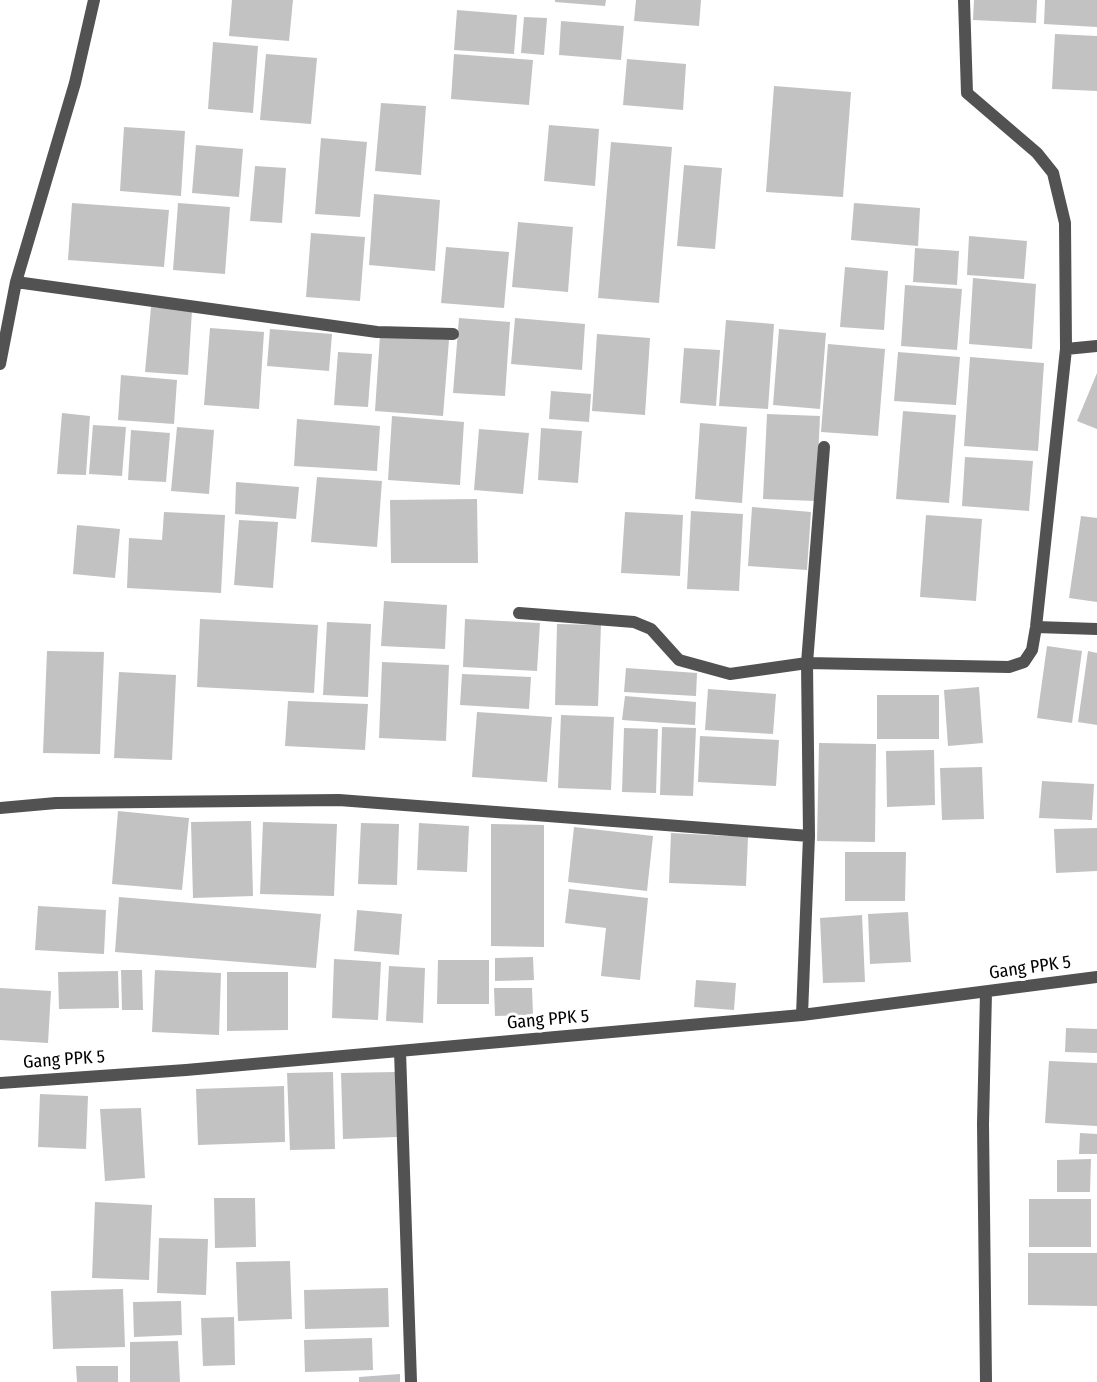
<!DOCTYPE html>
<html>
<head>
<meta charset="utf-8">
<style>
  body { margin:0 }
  canvas { display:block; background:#fff }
</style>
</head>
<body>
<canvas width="1097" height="1382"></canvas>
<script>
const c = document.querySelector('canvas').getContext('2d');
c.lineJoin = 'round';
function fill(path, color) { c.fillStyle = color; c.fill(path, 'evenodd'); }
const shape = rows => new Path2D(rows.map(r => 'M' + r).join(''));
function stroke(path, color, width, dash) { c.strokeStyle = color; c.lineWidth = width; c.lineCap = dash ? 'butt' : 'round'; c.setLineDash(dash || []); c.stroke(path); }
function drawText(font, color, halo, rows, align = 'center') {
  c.font = font + ' "Fira Sans Condensed",sans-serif'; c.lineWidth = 6; c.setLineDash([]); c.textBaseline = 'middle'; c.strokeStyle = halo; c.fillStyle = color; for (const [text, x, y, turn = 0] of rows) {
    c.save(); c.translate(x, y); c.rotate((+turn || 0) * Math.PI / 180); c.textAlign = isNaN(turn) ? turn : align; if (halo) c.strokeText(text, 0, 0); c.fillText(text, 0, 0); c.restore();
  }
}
const building = shape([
  [232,0,293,0,289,41,229,36],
  [555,0,606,0,605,6,555,2],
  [636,0,701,0,699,26,634,21],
  [974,0,1037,0,1036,23,973,20],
  [1045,0,1097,0,1097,27,1044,24],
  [457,10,517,15,514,54,454,50],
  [524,17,547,18,544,55,521,53],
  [561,21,624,26,621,60,559,55],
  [1055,34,1097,36,1097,91,1052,89],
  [213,42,258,46,253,113,208,109],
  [266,54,317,58,311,124,260,120],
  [454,54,533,60,529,105,451,99],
  [627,59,686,64,683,110,623,105],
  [774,86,851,92,843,197,766,192],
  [381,103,426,106,421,175,375,171],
  [549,125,599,129,595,186,544,181],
  [124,127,185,131,181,196,120,191],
  [321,138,367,142,360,217,315,214],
  [611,142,672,147,659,303,598,298],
  [196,145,243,149,239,197,192,193],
  [684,165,722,168,715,249,677,246],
  [255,166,286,168,282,223,250,221],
  [374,194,440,200,435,271,369,265],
  [72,203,169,210,164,267,68,260],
  [178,203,230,207,225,274,173,270],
  [854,203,920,208,918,246,851,240],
  [518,222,573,227,568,292,512,287],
  [311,233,365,237,360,301,306,297],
  [969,236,1027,241,1024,279,967,275],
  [446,247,509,252,504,308,441,303],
  [915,248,959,251,957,285,913,282],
  [845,267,888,271,884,330,840,327],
  [973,278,1036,284,1032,349,969,344],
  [905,285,962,289,957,350,901,346],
  [151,307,192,310,188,375,145,372],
  [459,318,510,322,505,396,453,393],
  [515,318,585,324,582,370,511,364],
  [726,320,774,324,768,409,719,406],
  [210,328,264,332,259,409,204,405],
  [270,329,332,334,329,371,267,366],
  [779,329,826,333,820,409,773,405],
  [597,334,650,338,645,415,592,411],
  [380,335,449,340,443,416,375,411],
  [828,344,885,349,878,436,821,432],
  [684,348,720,350,716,406,680,403],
  [338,352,372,354,368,407,334,405],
  [898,352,960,357,956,405,894,401],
  [970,357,1044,363,1038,451,964,446],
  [1097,373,1097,429,1077,421],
  [121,375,177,380,174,424,118,420],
  [551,391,591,394,589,422,549,419],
  [903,411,956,415,949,503,896,499],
  [62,413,90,416,86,475,57,474],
  [767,414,820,416,816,501,763,499],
  [392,416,464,422,460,485,388,480],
  [297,419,380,426,377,471,294,466],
  [700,423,747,427,742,503,695,499],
  [93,425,126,427,122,476,89,474],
  [177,427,214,430,209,494,171,491],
  [541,428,582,431,578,483,538,480],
  [479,429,529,433,523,494,474,490],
  [131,430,170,433,166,482,128,480],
  [965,457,1033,461,1029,511,962,506],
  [317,477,382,481,377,547,311,542],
  [236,482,299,487,296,519,235,514],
  [477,499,478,563,391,563,390,500],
  [752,507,811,512,807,570,748,566],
  [691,511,743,514,739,591,687,589],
  [164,512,225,515,221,593,127,588,129,538,162,540],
  [625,512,683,515,680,576,621,573],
  [926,515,982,519,976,601,920,597],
  [1081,516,1097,518,1097,602,1069,598],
  [239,520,278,522,273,588,234,585],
  [77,525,120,529,115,578,73,574],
  [384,601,447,605,445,649,381,646],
  [200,619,318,625,314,693,197,687],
  [465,619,540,623,537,671,463,667],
  [327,622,371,624,368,697,323,695],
  [557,624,601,625,598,706,555,705],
  [1047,646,1082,651,1072,723,1037,718],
  [47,651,104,652,100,754,43,753],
  [1088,651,1097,653,1097,725,1078,722],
  [382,662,449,665,446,741,379,738],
  [626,668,697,673,696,696,624,692],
  [119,672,176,675,172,760,114,758],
  [462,674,531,677,529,709,460,705],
  [979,687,983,743,948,746,944,690],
  [708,689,776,694,773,734,705,730],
  [877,695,939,695,939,739,877,739],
  [625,696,696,702,695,725,622,720],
  [288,701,368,704,365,750,285,746],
  [477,712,552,717,547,782,472,777],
  [561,715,614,717,611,790,558,788],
  [662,727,696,728,693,796,660,795],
  [624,728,658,729,656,793,622,792],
  [700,736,779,740,776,786,698,782],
  [819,743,876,744,875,842,817,841],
  [934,750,935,805,887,807,886,751],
  [982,767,984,819,942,820,940,768],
  [1042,781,1094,784,1092,820,1039,818],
  [118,811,189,818,182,890,112,884],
  [251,821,253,896,193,898,191,822],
  [263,822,337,824,334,896,260,894],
  [361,823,399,824,397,885,358,884],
  [419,823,469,826,467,872,417,870],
  [491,824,544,825,544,947,491,946],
  [574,827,653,836,647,891,568,882],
  [1097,828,1097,871,1056,873,1054,829],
  [671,833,748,837,746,886,669,883],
  [845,852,906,852,905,901,845,901],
  [569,889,648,898,640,980,601,976,606,928,565,923],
  [119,897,321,914,316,968,115,952],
  [38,906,106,910,104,954,35,950],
  [357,910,402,914,399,955,354,951],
  [908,912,911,962,870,964,868,914],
  [862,915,865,982,823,983,820,918],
  [533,957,534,980,495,981,495,958],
  [334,959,381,962,378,1020,332,1018],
  [438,960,489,960,489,1004,437,1004],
  [389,966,425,968,423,1023,386,1021],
  [121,970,142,970,143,1010,122,1010],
  [155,970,221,973,219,1035,152,1032],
  [118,971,119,1008,59,1009,58,972],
  [227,972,288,972,288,1030,227,1031],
  [696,980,736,983,734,1010,694,1007],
  [0,988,51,991,48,1043,0,1040],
  [494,988,532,988,533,1015,495,1016],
  [1066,1028,1097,1029,1097,1053,1065,1052],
  [1049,1061,1097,1063,1097,1126,1045,1123],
  [333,1072,335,1149,290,1150,287,1073],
  [395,1072,397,1137,343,1139,341,1073],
  [284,1086,285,1142,198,1145,196,1089],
  [40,1094,88,1096,86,1149,38,1147],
  [141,1108,145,1178,105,1181,100,1109],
  [1080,1133,1097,1134,1097,1154,1079,1154],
  [1091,1159,1090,1192,1057,1192,1057,1160],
  [214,1198,255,1198,256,1247,215,1248],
  [1029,1199,1091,1199,1091,1247,1029,1247],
  [95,1202,152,1205,149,1280,92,1278],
  [159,1238,208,1239,206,1295,157,1293],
  [1028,1253,1097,1253,1097,1306,1028,1305],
  [290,1261,292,1319,238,1321,236,1262],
  [388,1288,389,1327,305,1329,304,1290],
  [123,1289,125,1347,53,1349,51,1291],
  [181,1301,182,1335,134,1337,133,1302],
  [234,1317,235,1365,203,1366,201,1318],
  [372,1338,373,1370,305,1372,304,1340],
  [178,1341,180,1382,130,1382,130,1342],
  [76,1366,118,1366,118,1382,77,1382],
  [400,1374,400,1382,359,1382,359,1377]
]);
const minor = shape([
  [16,282,377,332,453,334],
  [1066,349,1097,346],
  [0,364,16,282,75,83,94,0],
  [519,613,634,622,651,629,679,660,730,674,807,663,824,447],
  [1036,627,1097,629],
  [0,808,56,803,339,800,809,836],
  [802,1015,809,836,807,663,1009,667,1024,662,1032,650,1036,627,1066,349,1065,223,1053,173,1037,153,967,93,964,0],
  [400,1051,411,1382],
  [0,1083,186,1070,802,1015,1097,977],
  [986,1382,983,1124,986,992]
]);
const streetNames = [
  ["Gang PPK 5",1030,968,-8],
  ["Gang PPK 5",548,1020,-5],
  ["Gang PPK 5",64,1060,-4]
];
fill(building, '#c2c2c2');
stroke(minor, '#525252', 12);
drawText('18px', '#000', '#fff', streetNames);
</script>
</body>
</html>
